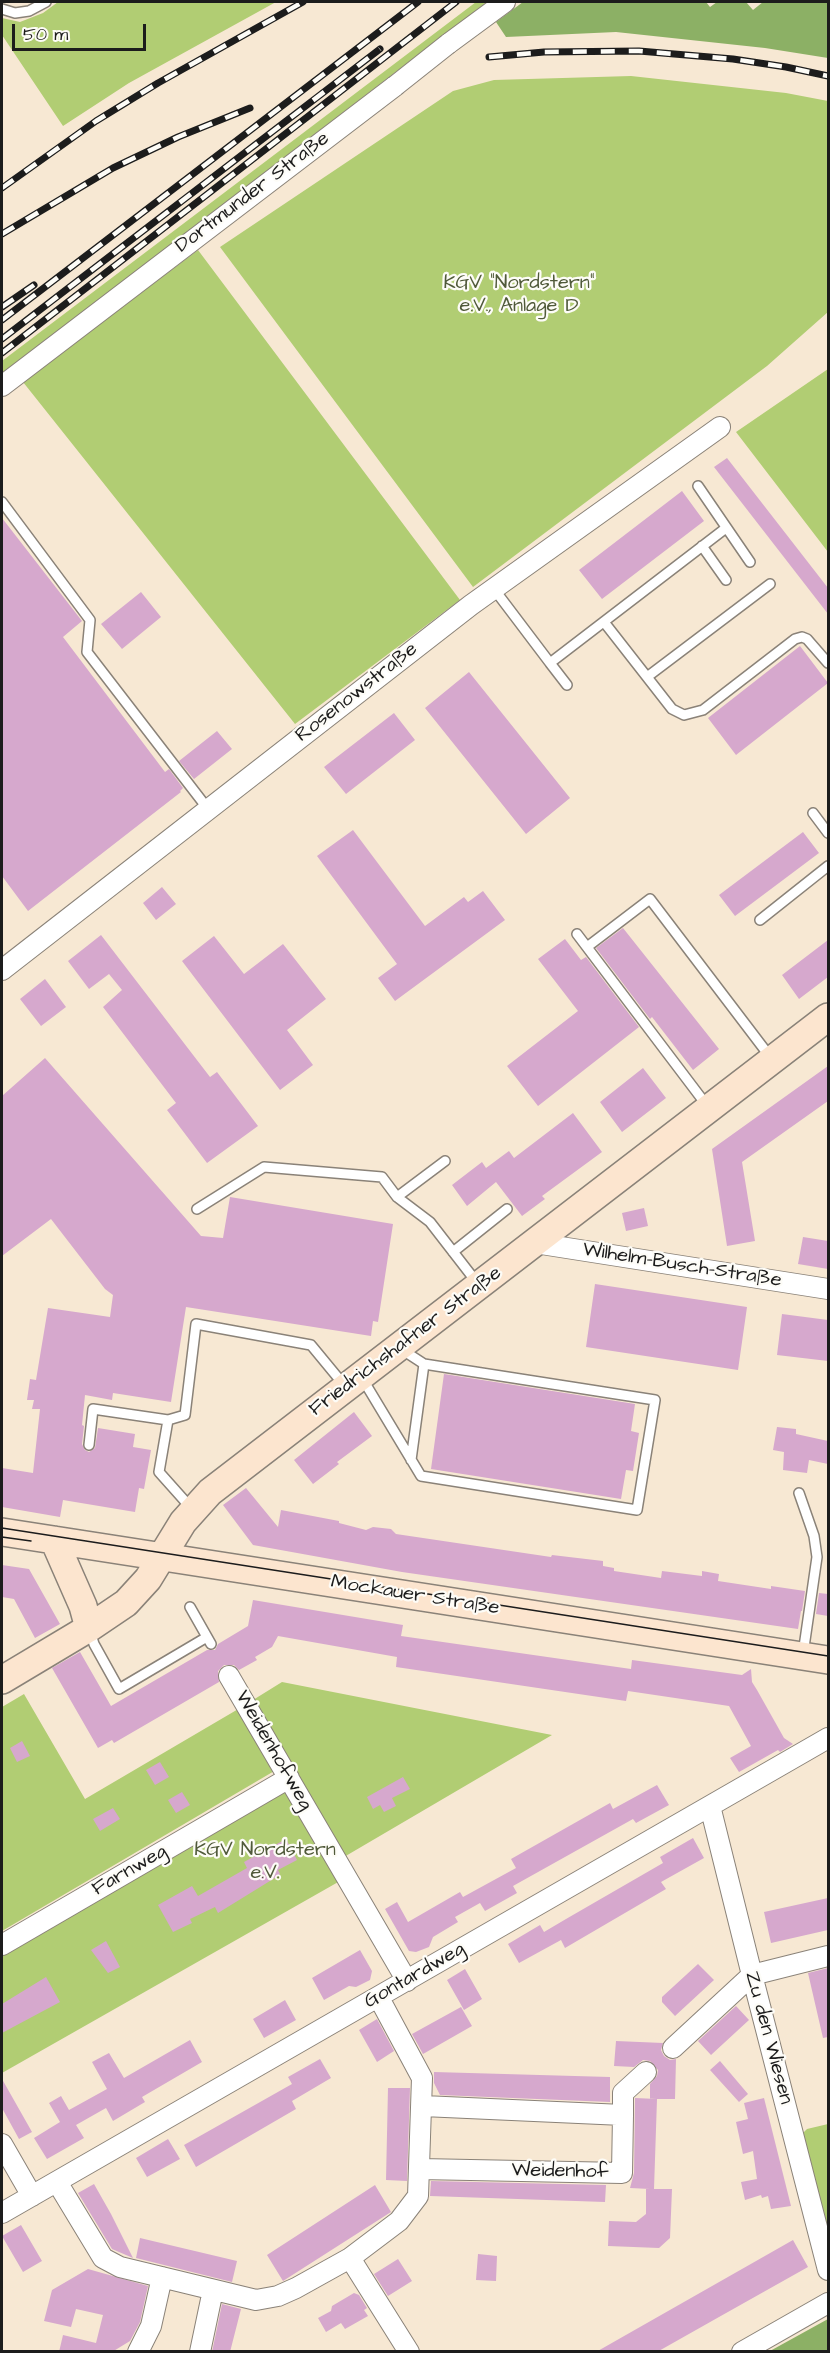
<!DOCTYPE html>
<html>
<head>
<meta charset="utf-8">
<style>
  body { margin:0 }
  #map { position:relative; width:830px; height:2353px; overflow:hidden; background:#f7e8d3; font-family:"Architects Daughter",sans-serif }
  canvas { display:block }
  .frame { position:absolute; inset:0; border:3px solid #1c1c1c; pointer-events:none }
  .scale { position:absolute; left:12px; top:24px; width:134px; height:27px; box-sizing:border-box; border:3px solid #1c1c1c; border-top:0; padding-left:8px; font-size:18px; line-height:21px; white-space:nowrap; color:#1c1c1c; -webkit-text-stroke:4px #fdfcf7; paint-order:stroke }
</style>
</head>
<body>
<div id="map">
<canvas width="830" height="2353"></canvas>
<div class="frame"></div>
<div class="scale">50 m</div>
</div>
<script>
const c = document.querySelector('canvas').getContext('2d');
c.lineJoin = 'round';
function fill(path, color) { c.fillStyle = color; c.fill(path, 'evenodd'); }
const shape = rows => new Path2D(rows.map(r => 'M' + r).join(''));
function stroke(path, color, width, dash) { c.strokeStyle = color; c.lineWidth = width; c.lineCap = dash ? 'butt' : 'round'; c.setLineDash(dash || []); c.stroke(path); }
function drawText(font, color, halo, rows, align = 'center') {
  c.font = font + ' "Architects Daughter",sans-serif'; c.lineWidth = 4.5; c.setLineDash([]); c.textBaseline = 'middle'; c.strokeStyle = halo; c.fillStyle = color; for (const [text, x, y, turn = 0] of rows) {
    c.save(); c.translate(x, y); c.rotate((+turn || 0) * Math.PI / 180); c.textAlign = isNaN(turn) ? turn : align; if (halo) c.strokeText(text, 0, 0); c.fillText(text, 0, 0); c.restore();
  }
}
const green = shape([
  [58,2,276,2,129,83,63,126,2,35,2,18,20,22,43,13],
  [476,2,487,2,2,374,2,361],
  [631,76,786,93,828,101,828,312,767,366,473,587,220,247,453,91,494,80],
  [198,250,460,600,295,724,23,382],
  [828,369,828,552,736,432],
  [282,1682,552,1735,344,1857,253,1700],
  [24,1694,85,1799,240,1708,276,1770,2,1931,2,1707],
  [287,1789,340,1881,2,2073,2,1956],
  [828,2124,828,2231,803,2133,807,2129]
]);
const forest = shape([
  [523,2,706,2,710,7,717,2,746,2,753,10,763,2,828,2,828,58,765,48,616,32,506,37,496,22],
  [828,2319,828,2351,770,2351]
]);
const building = shape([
  [727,458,828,588,828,614,714,467],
  [682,491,704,521,602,599,579,570],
  [2,518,82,621,63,637,165,772,169,769,183,788,180,791,181,792,28,911,2,876],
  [141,592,161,617,122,649,101,624],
  [800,646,828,683,736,755,708,718],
  [469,672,570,798,526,834,425,708],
  [394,713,415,740,346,794,324,767],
  [217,731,232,749,194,779,179,761],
  [353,830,425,926,464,897,468,902,483,891,505,920,395,1001,378,978,397,964,317,856],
  [803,832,819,853,735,916,719,895],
  [162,887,176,904,156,920,143,903],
  [623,928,719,1049,693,1070,652,1017,650,1019,596,948],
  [101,935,210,1077,217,1072,258,1126,207,1163,167,1110,176,1103,103,1007,122,990,109,974,89,989,68,961],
  [214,936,244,974,283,944,326,999,287,1030,313,1065,280,1090,182,961],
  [565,939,581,960,586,957,639,1027,538,1106,507,1066,578,1011,538,959],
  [828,940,828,977,799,999,782,975],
  [45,979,66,1007,41,1026,20,999],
  [45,1058,201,1236,223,1238,230,1197,393,1224,378,1322,373,1321,371,1336,186,1307,171,1402,113,1393,112,1400,85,1395,82,1425,84,1426,82,1444,85,1450,89,1452,95,1448,98,1428,135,1434,133,1447,151,1450,144,1489,139,1488,135,1512,63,1500,60,1517,2,1507,2,1468,33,1473,40,1409,32,1409,34,1400,27,1400,30,1379,36,1380,48,1308,110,1317,113,1295,105,1289,51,1219,2,1256,2,1096],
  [828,1066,828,1101,742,1162,755,1241,727,1246,712,1149],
  [643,1068,666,1098,622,1132,600,1102],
  [573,1113,602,1152,542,1196,545,1199,522,1216,496,1182,467,1206,452,1185,482,1162,486,1168,509,1151,514,1158],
  [644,1208,648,1226,626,1231,622,1213],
  [803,1237,828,1241,828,1269,798,1264],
  [595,1284,747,1307,738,1370,586,1347],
  [782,1314,828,1320,828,1361,777,1355],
  [444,1374,635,1404,631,1431,639,1433,633,1471,626,1470,621,1499,431,1469],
  [354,1412,372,1436,337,1462,339,1464,313,1484,294,1460],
  [777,1427,796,1429,796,1434,828,1441,828,1464,809,1460,807,1473,783,1470,784,1452,773,1450],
  [246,1488,278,1527,281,1510,339,1521,339,1523,366,1530,373,1527,391,1529,396,1534,551,1557,552,1555,603,1561,603,1566,614,1568,614,1571,661,1578,662,1571,702,1576,702,1571,719,1574,718,1581,771,1589,771,1586,805,1591,802,1611,801,1611,798,1629,402,1572,253,1545,223,1505],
  [2,1565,29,1569,60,1624,35,1638,14,1599,2,1597],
  [819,1593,828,1594,828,1616,816,1614],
  [253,1600,403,1625,401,1636,631,1669,632,1660,742,1675,751,1669,752,1682,757,1690,784,1738,793,1744,780,1752,778,1750,739,1772,730,1758,751,1746,729,1706,628,1691,626,1701,396,1667,397,1657,278,1636,272,1647,255,1657,257,1660,239,1670,234,1665,224,1665,218,1671,219,1682,114,1743,112,1740,98,1748,52,1668,80,1652,111,1706,207,1650,215,1650,218,1644,248,1626],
  [22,1741,30,1756,17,1762,10,1748],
  [160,1762,169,1777,155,1785,146,1770],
  [403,1777,410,1789,392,1798,396,1806,384,1812,380,1805,373,1809,367,1797],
  [657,1785,669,1805,636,1823,633,1819,513,1886,517,1893,485,1911,480,1903,455,1917,458,1922,433,1937,429,1947,416,1952,409,1951,385,1909,397,1902,408,1922,460,1892,463,1897,516,1868,511,1859,610,1803,613,1809],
  [182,1792,190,1805,176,1813,168,1800],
  [113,1808,120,1819,100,1831,93,1819],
  [693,1838,704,1858,661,1882,666,1889,565,1948,561,1940,519,1963,508,1944,540,1925,544,1932,566,1919,663,1863,660,1857],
  [286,1839,297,1860,278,1870,280,1874,278,1876,218,1913,215,1907,190,1919,192,1923,173,1932,158,1905,192,1886,198,1896,247,1868,244,1862],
  [828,1898,828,1930,771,1943,764,1912],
  [106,1941,120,1967,108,1973,91,1950],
  [360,1950,372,1971,370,1980,356,1987,349,1986,324,2000,312,1978],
  [698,1964,714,1980,675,2016,662,2002,662,1997],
  [828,1968,828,2037,823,2038,808,1973],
  [465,1969,482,1999,464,2010,447,1980],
  [46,1977,60,2002,2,2033,2,2004],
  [285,2000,296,2020,264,2038,253,2019],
  [736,2006,749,2020,711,2055,698,2041],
  [461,2007,472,2026,423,2054,412,2034],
  [377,2019,394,2051,377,2062,359,2030],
  [190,2040,202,2062,142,2097,145,2102,113,2121,106,2108,76,2125,84,2138,47,2159,34,2138,60,2122,49,2103,61,2096,69,2110,107,2089,92,2062,109,2053,124,2078],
  [616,2041,663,2043,661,2050,664,2056,670,2060,676,2059,675,2099,650,2099,650,2084,657,2076,658,2070,650,2061,643,2060,634,2067,614,2066],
  [320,2059,331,2078,292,2101,296,2109,196,2167,184,2145,292,2084,288,2077],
  [720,2061,748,2094,739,2102,710,2070],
  [434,2072,610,2077,610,2102,440,2095,434,2083],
  [2,2079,32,2132,19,2139,2,2108],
  [388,2088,410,2088,407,2181,386,2180],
  [635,2098,657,2099,654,2189,672,2189,670,2238,659,2248,608,2246,609,2221,636,2222,646,2214,646,2189,650,2189,630,2188,634,2173],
  [764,2098,791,2206,771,2209,768,2196,762,2198,761,2195,745,2200,741,2182,757,2179,753,2151,743,2154,736,2122,748,2119,744,2103],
  [168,2139,180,2159,147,2177,136,2158],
  [431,2181,606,2185,605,2202,430,2196],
  [94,2184,111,2214,133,2258,112,2249,78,2193],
  [375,2185,391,2212,283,2281,267,2255],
  [21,2225,42,2261,23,2272,2,2236],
  [140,2238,237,2261,232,2282,136,2258],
  [793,2240,808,2267,719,2317,657,2352,596,2352],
  [478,2254,497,2256,496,2281,476,2280],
  [398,2259,412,2281,388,2296,374,2274],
  [88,2269,148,2286,140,2322,130,2341,112,2352,59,2352,63,2335,96,2343,103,2315,76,2309,71,2327,44,2321,52,2290],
  [354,2293,359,2295,367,2308,364,2310,368,2316,345,2329,341,2323,326,2332,318,2318,331,2311,332,2306],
  [222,2304,241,2309,230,2352,212,2352]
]);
const lane = shape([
  [2,9,15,13,29,11,46,2],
  [698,486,750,562],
  [2,502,90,620,87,652,208,809],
  [702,546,726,580],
  [494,589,550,663,726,528],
  [604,622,672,709,684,715,703,710,795,639,802,637,807,639,828,663],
  [550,663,567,685],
  [647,677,770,584],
  [813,813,828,833],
  [760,920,828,866],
  [577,934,708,1107],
  [587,947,650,899,771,1058],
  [397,1197,445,1161],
  [197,1209,264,1167,382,1177,397,1197,430,1222,478,1284],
  [453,1252,507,1209],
  [362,1378,421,1476,637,1510,655,1400,424,1364,401,1349],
  [168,1420,185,1415,196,1324,311,1345,344,1385],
  [89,1445,93,1409,168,1420,159,1472,192,1509],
  [411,1460,424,1364],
  [799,1493,814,1536,817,1557,803,1654],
  [190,1607,211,1644],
  [90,1631,94,1644,119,1689,207,1637]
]);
const street = shape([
  [448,44,505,2],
  [2,386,395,86],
  [2,970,471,605,720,427],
  [535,1243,828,1289],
  [229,1676,407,1981],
  [710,1806,752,1975,828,2270],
  [2,1945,289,1778],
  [673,2048,752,1975,828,1956],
  [623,2115,623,2093,646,2072],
  [2,2144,32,2196],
  [420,2169,622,2173,623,2115,423,2106],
  [57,2182,103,2258,120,2267,256,2300,278,2296,296,2288,350,2258,399,2221,418,2196,422,2078,379,1998],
  [2,2213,828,1738],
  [350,2258,409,2352],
  [138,2352,151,2326,162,2277],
  [200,2352,213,2290],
  [742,2352,828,2303]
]);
const secondary = shape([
  [2,1532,828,1660],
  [54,1540,83,1606,89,1628],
  [2,1680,89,1628,126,1603,148,1579,183,1522,210,1492,828,1017]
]);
const tram = shape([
  [2,1528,828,1656],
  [2,1537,31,1541]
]);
const rail = shape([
  [489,57,544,52,639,51,733,59,786,67,828,76],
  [2,188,96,121,158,83,303,2],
  [2,234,113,168,178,137,250,108],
  [2,307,34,285],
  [2,320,418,2],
  [2,339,380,49],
  [2,353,456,2]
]);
const streetBridge = shape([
  [395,86,448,44]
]);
const streetNames = [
  ["Dortmunder Straße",253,193,-37],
  ["Rosenowstraße",357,693,-38],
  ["Wilhelm-Busch-Straße",682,1266,9],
  ["Friedrichshafner Straße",406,1342,-37],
  ["Mockauer Straße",415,1596,9],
  ["Weidenhofweg",273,1751,60],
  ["Farnweg",130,1871,-30],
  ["Gontardweg",415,1976,-30],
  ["Zu den Wiesen",768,2038,75],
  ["Weidenhof",560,2172,1]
];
const parkNames = [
  ["KGV \"Nordstern\"",519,284],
  ["e.V., Anlage D",519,307],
  ["KGV Nordstern",265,1851],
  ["e.V.",265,1874]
];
fill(green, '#b1cd73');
fill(forest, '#8cb065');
fill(building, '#d6a8cd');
stroke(lane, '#8a8278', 12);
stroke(street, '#8a8278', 22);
stroke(secondary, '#8a8278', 30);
stroke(lane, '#fff', 9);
stroke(street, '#fff', 20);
stroke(secondary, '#fce5cf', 27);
stroke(tram, '#1c1c1c', 1.5);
stroke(rail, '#1c1c1c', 7);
stroke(rail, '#fdfcf7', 4.5, [14]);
stroke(streetBridge, '#8a8278', 22, []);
stroke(streetBridge, '#fff', 20);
drawText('20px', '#1c1c1c', '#fdfcf7', streetNames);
drawText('20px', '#505a3a', '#fdfcf7', parkNames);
</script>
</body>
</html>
